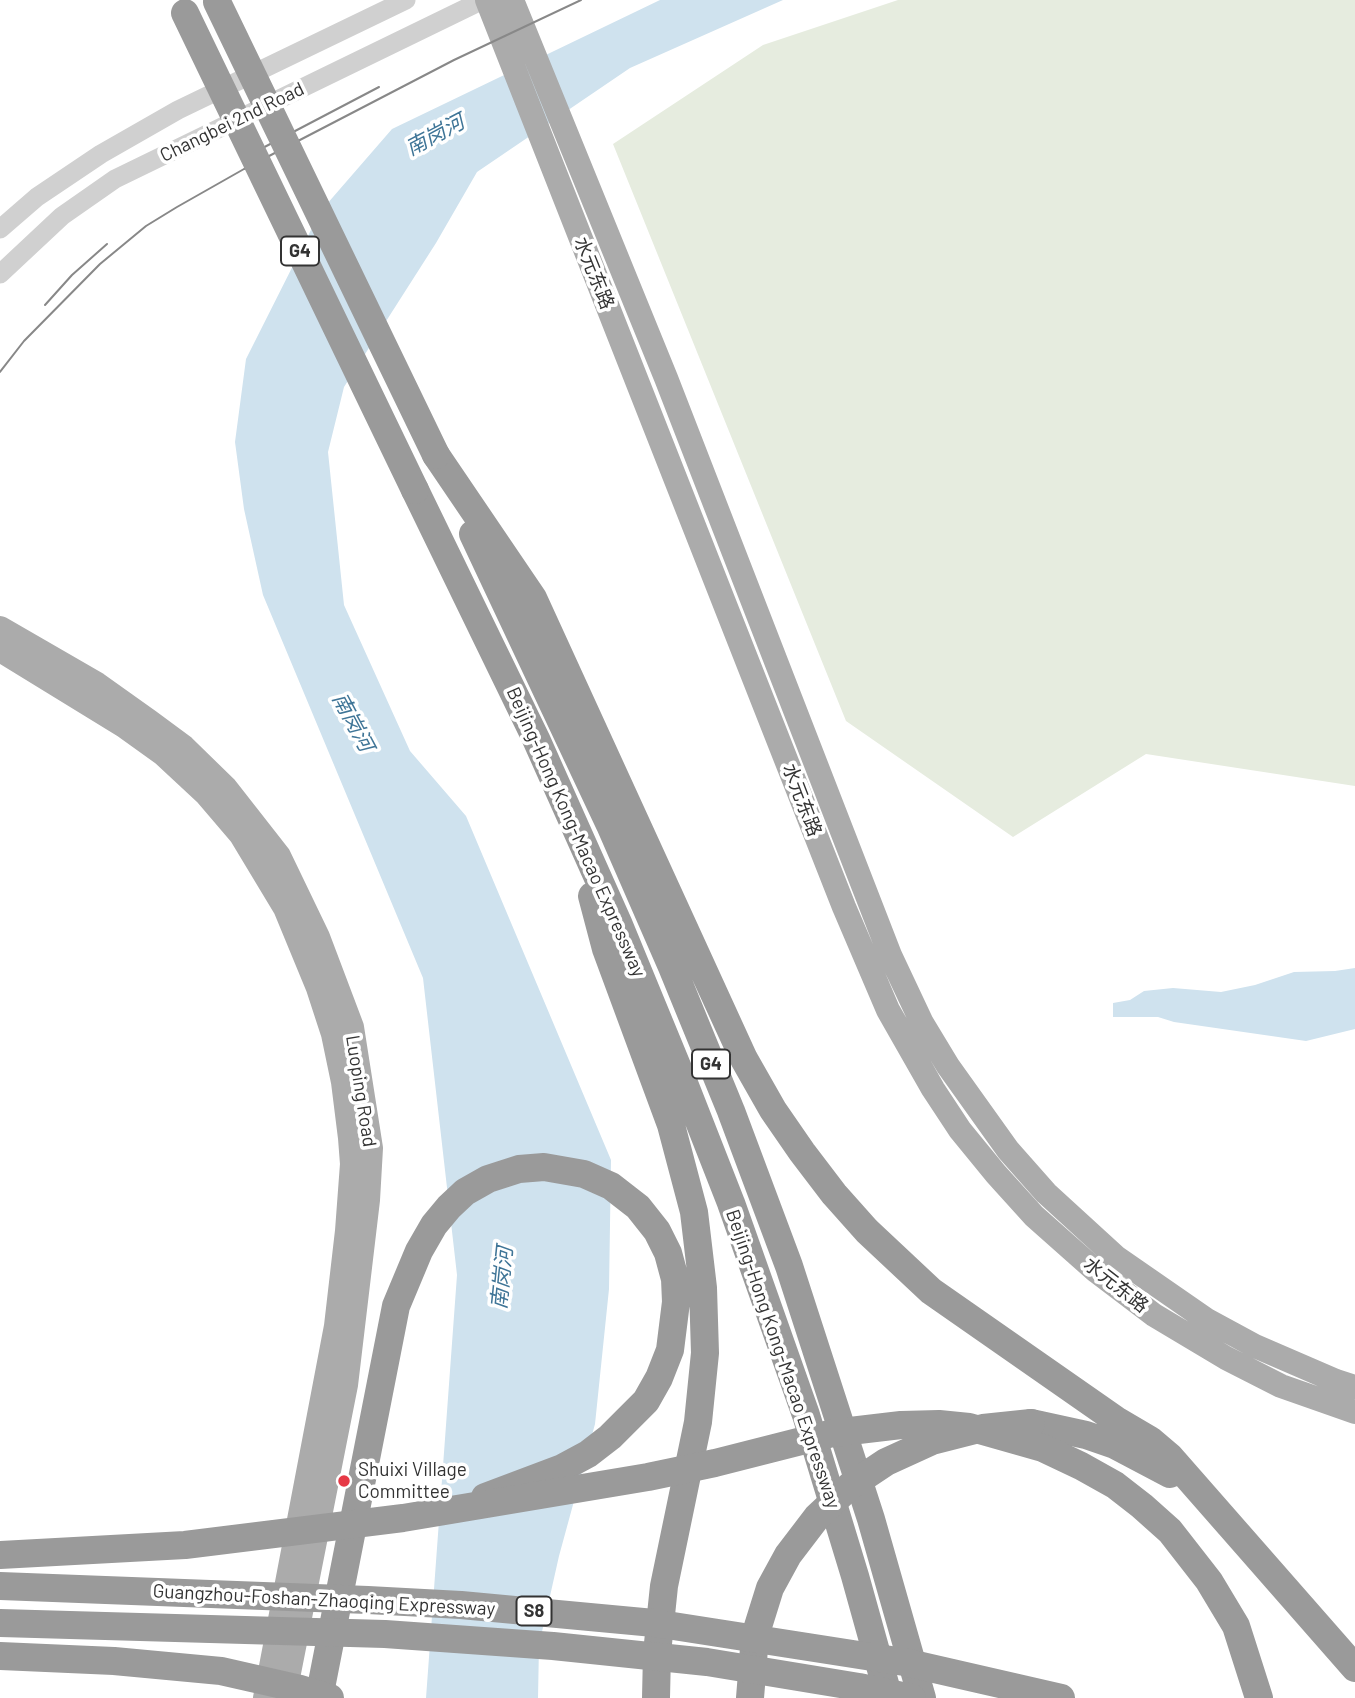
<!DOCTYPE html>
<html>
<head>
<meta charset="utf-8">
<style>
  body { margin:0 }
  canvas { display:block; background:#fff }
</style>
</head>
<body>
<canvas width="1355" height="1698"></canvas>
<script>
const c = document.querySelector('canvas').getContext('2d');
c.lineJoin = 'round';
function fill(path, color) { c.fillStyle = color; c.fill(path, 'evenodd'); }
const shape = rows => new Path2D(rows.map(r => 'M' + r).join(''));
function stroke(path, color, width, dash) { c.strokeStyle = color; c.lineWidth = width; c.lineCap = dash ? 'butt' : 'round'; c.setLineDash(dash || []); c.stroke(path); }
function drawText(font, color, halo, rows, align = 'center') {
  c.font = font + ' Barlow,"Noto Sans SC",sans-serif'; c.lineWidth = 7; c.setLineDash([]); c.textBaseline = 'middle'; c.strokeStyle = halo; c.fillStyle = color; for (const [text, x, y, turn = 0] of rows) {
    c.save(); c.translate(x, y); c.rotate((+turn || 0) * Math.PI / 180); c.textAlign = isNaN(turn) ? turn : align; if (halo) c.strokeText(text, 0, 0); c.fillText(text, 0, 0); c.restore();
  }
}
const green = shape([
  [898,0,1355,0,1355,786,1146,754,1013,837,846,721,613,144,763,45]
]);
const water = shape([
  [660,0,783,0,630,68,477,172,436,243,344,387,328,452,344,605,410,751,466,816,611,1160,609,1289,595,1424,559,1556,539,1645,538,1698,426,1698,457,1275,423,978,263,595,244,509,235,442,246,359,320,212,392,129],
  [1355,968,1355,1029,1306,1041,1174,1022,1158,1017,1113,1017,1113,1003,1130,1000,1144,991,1173,988,1221,992,1255,985,1294,972,1335,971]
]);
const minor = shape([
  [0,229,37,197,101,154,178,110,406,0],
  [0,274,62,216,115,179,483,0]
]);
const major = shape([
  [487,0,844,907,888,1010,933,1089,960,1130,996,1174,1034,1216,1096,1271,1154,1315,1226,1358,1281,1386,1355,1412],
  [512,0,666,378,890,955,922,1023,948,1066,1008,1150,1046,1193,1116,1257,1207,1320,1255,1346,1336,1381,1355,1387],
  [0,628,97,684,149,721,184,747,225,787,279,856,318,937,352,1027,371,1148,368,1200,346,1385,284,1698],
  [0,650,124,726,163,754,206,794,241,835,285,908,318,988,333,1034,343,1082,350,1138,352,1164,347,1231,336,1326,265,1698]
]);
const highway = shape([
  [436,455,533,598,744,1059,773,1110,802,1152,834,1194,867,1231,931,1291,1116,1420,1150,1440,1170,1457,1355,1668],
  [415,490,536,739,619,925,682,1078,731,1203,806,1415,855,1576,889,1698],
  [473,534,610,825,672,967,731,1111,789,1266,871,1519,922,1698],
  [592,896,606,949,671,1125,694,1212,703,1288,705,1353,698,1422,664,1586,657,1653,656,1698],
  [1031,1423,1086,1435,1115,1445,1170,1474],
  [319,1698,396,1306,419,1251,434,1225,449,1207,465,1192,488,1179,519,1169,544,1167,584,1174,611,1186,638,1207,657,1231,668,1253,675,1279,676,1302,670,1350,659,1378,646,1401,610,1437,588,1454,562,1468,485,1497],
  [750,1698,755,1636]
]);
const tram = shape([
  [255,152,379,87],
  [45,305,72,275,107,244],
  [0,372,24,341,100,264,146,226,177,207,244,169,454,60,581,0]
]);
const highwayBridge = shape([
  [217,2,436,455],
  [185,13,415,490],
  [0,1555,185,1545,403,1518,648,1477,715,1463,833,1433,901,1425,939,1424,969,1427,1043,1448,1081,1466,1115,1485,1142,1506,1170,1531,1209,1581,1236,1626,1259,1698],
  [0,1586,368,1600,461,1605,654,1623,904,1662,1061,1698],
  [0,1623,385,1634,553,1646,707,1662,859,1687,912,1698],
  [755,1636,770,1588,788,1555,817,1517,850,1486,886,1462,932,1441,983,1428,1031,1423],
  [0,1656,114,1661,221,1671,300,1689,330,1698]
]);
const markers = [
  [344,1481,7,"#e63946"]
];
const shields = [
  [300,251,38],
  [711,1064,38],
  [534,1611,35]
];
const shieldNames = [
  ["G4",300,251],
  ["G4",711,1064],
  ["S8",534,1611]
];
const streetNames = [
  ["Changbei 2nd Road",232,122,-26],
  ["水元东路",594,273,68],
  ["水元东路",802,800,69],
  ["Beijing-Hong Kong-Macao Expressway",576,832,66],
  ["Luoping Road",361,1091,81],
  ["水元东路",1116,1285,38],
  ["Beijing-Hong Kong-Macao Expressway",783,1359,71],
  ["Guangzhou-Foshan-Zhaoqing Expressway",324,1600,3]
];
const poiNames = [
  ["Shuixi Village",358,1470],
  ["Committee",358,1492]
];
const waterNames = [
  ["南岗河",435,135,-28],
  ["南岗河",353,722,62],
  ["南岗河",502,1278,-84]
];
fill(green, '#e6ecdf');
fill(water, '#cfe2ee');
stroke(minor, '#d0d0d0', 19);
stroke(major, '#ababab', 24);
stroke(highway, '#9a9a9a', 28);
stroke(tram, '#888', 2);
stroke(highwayBridge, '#9a9a9a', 28);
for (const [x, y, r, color] of markers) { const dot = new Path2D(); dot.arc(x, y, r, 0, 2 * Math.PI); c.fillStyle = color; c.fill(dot); stroke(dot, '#fff', 2.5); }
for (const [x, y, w] of shields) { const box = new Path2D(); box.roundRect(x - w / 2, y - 14.5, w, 29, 5); c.fillStyle = '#fff'; c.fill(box); stroke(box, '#333', 2); }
drawText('bold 18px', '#333', null, shieldNames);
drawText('19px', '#333', '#fff', streetNames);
drawText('19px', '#333', '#fff', poiNames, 'left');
drawText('italic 21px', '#3f7597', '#fff', waterNames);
</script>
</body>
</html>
